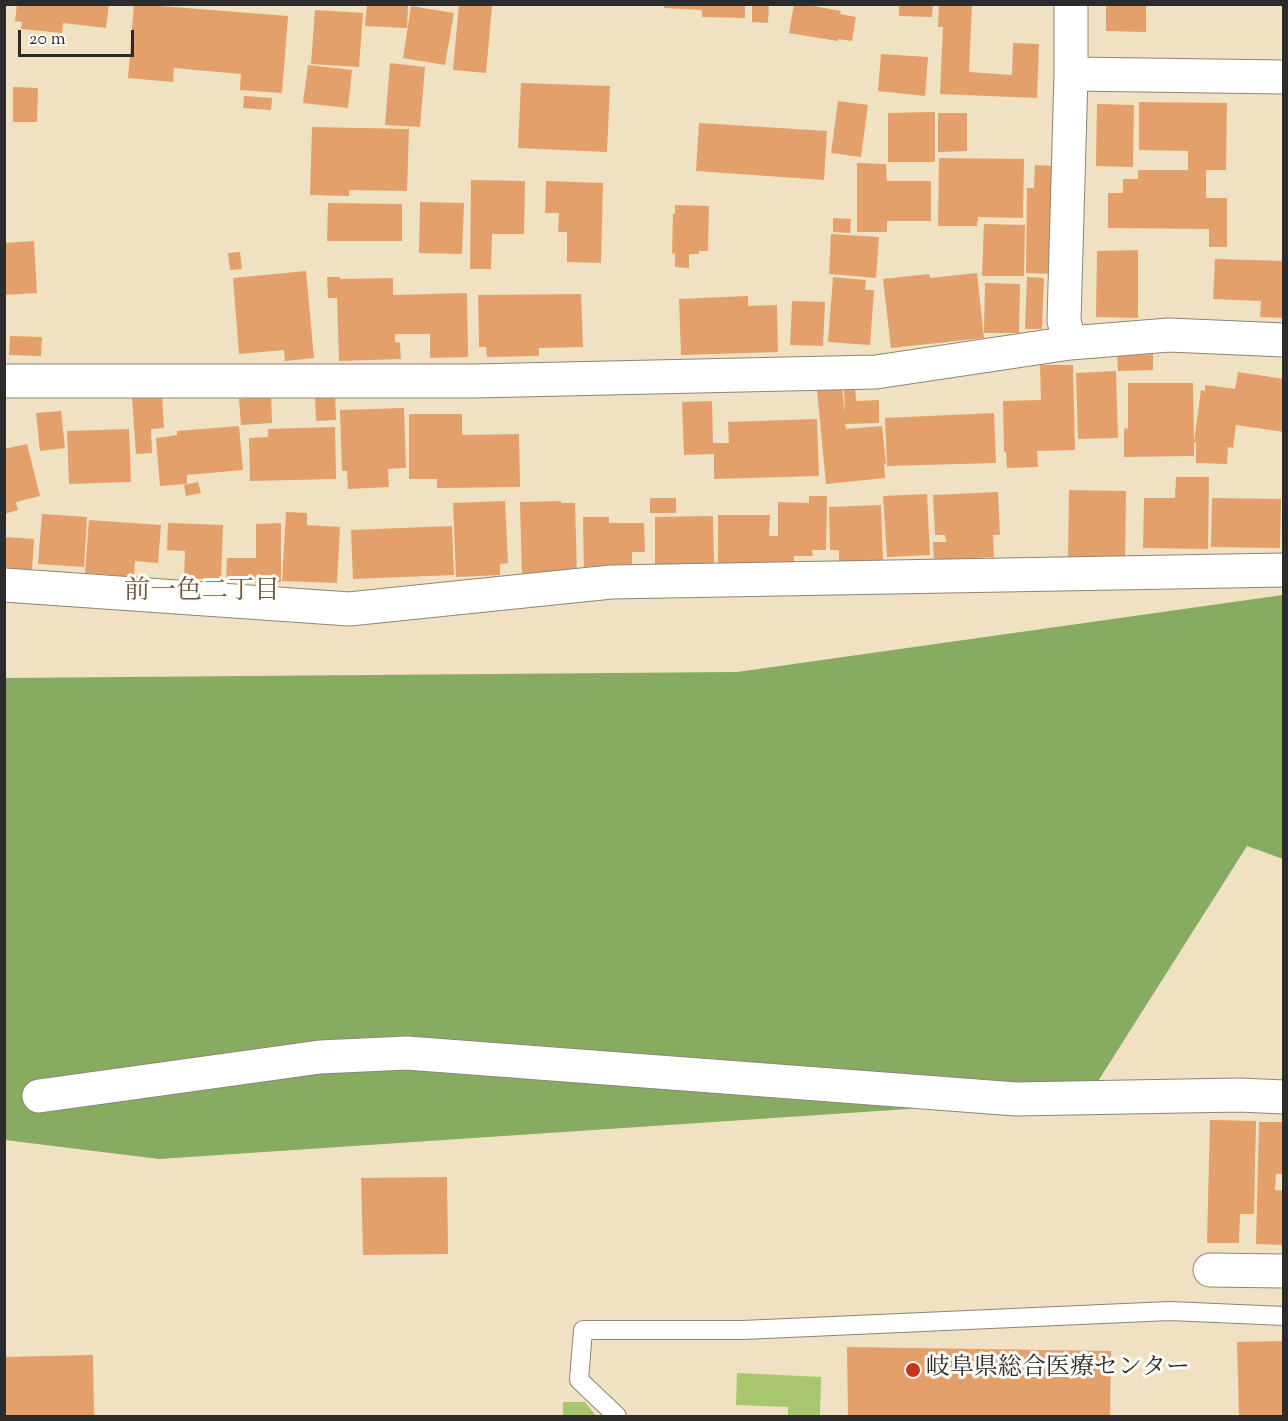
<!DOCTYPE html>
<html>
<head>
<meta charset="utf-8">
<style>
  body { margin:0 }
  #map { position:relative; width:1288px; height:1421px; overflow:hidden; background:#efe1c2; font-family:"Sorts Mill Goudy",serif }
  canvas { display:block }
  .frame { position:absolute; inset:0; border:6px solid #2b2b2b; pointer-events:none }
  .scale { position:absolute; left:18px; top:30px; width:116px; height:27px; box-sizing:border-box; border:3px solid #2b2b2b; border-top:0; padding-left:8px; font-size:18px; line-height:21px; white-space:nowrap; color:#2b2b2b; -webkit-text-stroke:4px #fdfcf7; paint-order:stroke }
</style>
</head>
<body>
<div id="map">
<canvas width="1288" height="1421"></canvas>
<div class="frame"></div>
<div class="scale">20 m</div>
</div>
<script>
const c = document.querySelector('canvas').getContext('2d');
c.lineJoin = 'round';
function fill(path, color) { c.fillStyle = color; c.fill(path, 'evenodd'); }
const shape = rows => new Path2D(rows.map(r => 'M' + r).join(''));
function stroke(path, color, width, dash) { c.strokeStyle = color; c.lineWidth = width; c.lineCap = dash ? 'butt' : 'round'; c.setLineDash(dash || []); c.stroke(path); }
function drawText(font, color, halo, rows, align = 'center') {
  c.font = font + ' "Sorts Mill Goudy","Noto Serif JP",serif'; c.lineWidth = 6; c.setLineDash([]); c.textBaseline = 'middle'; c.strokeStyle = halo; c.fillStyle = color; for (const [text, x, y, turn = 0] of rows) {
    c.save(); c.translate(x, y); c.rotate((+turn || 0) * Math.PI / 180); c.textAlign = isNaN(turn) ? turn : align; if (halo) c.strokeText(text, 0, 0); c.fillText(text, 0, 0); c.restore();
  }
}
const green = shape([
  [737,1373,821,1377,820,1416,788,1416,788,1407,736,1405],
  [563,1402,585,1402,596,1416,563,1416]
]);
const forest = shape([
  [1283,595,1283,859,1247,846,1088,1097,159,1159,5,1140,5,678,737,672]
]);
const building = shape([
  [17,4,109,4,106,28,63,23,62,33,21,29,22,22,15,21],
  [134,4,288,16,282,93,240,90,241,74,174,68,173,82,128,78],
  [367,4,408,4,407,28,365,26],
  [459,4,492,6,486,73,453,70],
  [752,4,769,4,768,23,752,22],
  [794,4,802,4,841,11,840,14,856,17,852,41,838,39,838,41,789,33],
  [899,4,933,4,932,17,899,16],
  [939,4,972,4,969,72,1012,75,1013,43,1039,44,1037,98,940,94,943,27,938,27],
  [1106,4,1146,4,1146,32,1106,31],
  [665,5,745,5,745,18,702,17,702,10,664,8],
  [411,6,454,13,445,65,403,58],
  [315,10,363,13,359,67,311,64],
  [881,54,928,57,925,96,878,91],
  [390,63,425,67,420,127,385,125],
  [308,65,352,70,348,108,303,103],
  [521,83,610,86,607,152,518,148],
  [13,87,38,88,37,122,13,122],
  [244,96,272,98,271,110,243,108],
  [838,101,868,105,861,157,831,153],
  [1139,102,1227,103,1226,170,1206,170,1206,198,1227,198,1227,247,1209,247,1209,229,1108,228,1108,193,1123,193,1123,179,1138,179,1138,170,1188,170,1188,151,1139,150],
  [1097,104,1134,105,1133,167,1096,166],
  [935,112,935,162,888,162,888,113],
  [938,113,967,113,967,151,938,152],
  [699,123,827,131,824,180,696,171],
  [312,127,409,129,407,191,349,190,349,196,310,195],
  [939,158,1024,159,1023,218,978,217,977,226,938,226],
  [857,163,886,164,887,181,931,181,931,221,887,221,887,232,857,232],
  [1035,165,1055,166,1053,274,1026,273,1027,188,1034,188],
  [471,180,525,181,524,234,492,234,491,269,470,269],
  [546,181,603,183,601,263,567,262,567,232,558,232,559,213,545,213],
  [420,202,464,203,462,254,419,253],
  [328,203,402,204,402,241,327,241],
  [675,205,709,206,708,251,699,251,699,254,689,254,689,268,675,267,675,253,672,254,673,214,675,214],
  [833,218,851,219,850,233,833,232],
  [984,224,1025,225,1024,276,982,276],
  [831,234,879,237,876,278,829,274],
  [34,241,37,293,5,295,4,243],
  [1138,250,1138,318,1096,317,1097,251],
  [240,252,242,269,230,270,228,253],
  [1215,259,1284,261,1284,318,1260,317,1261,301,1213,299],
  [306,271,314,358,285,361,284,350,239,354,233,278],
  [977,273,984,338,891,348,883,279,929,274,930,278],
  [327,277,340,277,340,279,393,278,393,295,467,293,468,357,430,358,430,334,395,334,395,342,400,343,401,359,339,361,337,298,328,298],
  [833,277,866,280,865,290,874,290,870,345,828,342],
  [1027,277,1044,278,1042,329,1025,329],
  [985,283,1020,284,1019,333,984,333],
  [581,294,583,347,539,348,539,356,487,357,486,347,479,347,478,295],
  [748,296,748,306,777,305,778,352,681,355,679,299],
  [792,301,825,302,823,346,790,345],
  [10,336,42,337,41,356,9,355],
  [1153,354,1153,370,1118,371,1117,355],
  [1040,365,1073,365,1075,450,1037,451,1038,467,1007,468,1006,452,1004,452,1003,401,1041,400],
  [1116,371,1118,438,1078,439,1076,373],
  [1238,372,1284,379,1284,432,1236,425,1233,448,1228,447,1227,464,1196,463,1196,443,1194,442,1194,456,1124,457,1124,428,1128,429,1128,383,1193,383,1194,442,1201,390,1205,391,1205,385,1235,389],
  [844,387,855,387,856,401,879,400,879,423,845,424,846,429,882,426,886,464,884,464,885,478,826,484,817,390,842,388,845,415],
  [315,395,335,395,336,420,316,421],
  [162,396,164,428,151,429,152,453,136,454,132,398],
  [271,396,272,423,241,425,239,399],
  [712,401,713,443,729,443,728,422,817,419,819,476,714,479,714,454,684,455,682,402],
  [404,408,406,468,388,469,389,487,348,489,347,471,342,471,340,410],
  [61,411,65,448,40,451,36,413],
  [994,413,996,463,887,466,885,418],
  [409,414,462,414,462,435,519,434,520,487,437,488,437,479,409,479],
  [239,426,243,470,187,475,187,484,160,486,156,438,177,435,177,431],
  [335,427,336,479,250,481,249,438,268,437,268,429],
  [129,429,131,482,69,484,67,431],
  [27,444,40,496,16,502,18,510,4,514,4,449],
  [1176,477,1209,477,1208,549,1143,548,1144,498,1175,498],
  [198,482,201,493,186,496,184,485],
  [1069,490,1126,491,1125,561,1068,559],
  [998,492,1000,535,993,535,994,557,934,560,933,542,946,542,945,535,935,535,933,495],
  [927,494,930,555,887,557,883,496],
  [809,496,827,496,826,550,812,550,813,556,794,556,794,572,718,569,718,515,770,515,769,536,778,536,778,502,809,503],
  [650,498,676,498,676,513,650,513],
  [1212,498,1281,499,1280,548,1211,547],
  [505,501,508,563,500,564,500,575,456,577,453,503],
  [561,501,561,503,575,503,577,575,522,577,520,502],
  [881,505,883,562,839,564,839,550,830,550,829,507],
  [286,512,307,513,307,525,340,527,337,583,282,581],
  [42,514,87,517,84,567,38,564],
  [713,516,714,566,655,566,655,517],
  [583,517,609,517,609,523,644,523,645,552,632,552,632,569,584,574],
  [89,520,161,525,158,563,135,561,134,577,85,573],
  [168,523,223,525,221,580,184,578,185,551,167,550],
  [281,523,281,582,226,581,227,558,256,558,256,524],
  [452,526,454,575,353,579,351,530],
  [4,537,34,539,32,571,4,569],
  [1210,1120,1256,1121,1254,1214,1240,1214,1239,1243,1207,1243],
  [1259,1122,1284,1122,1284,1174,1276,1174,1275,1190,1284,1191,1284,1245,1256,1244],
  [447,1177,448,1254,363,1255,361,1178],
  [1284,1341,1284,1416,1239,1416,1237,1342],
  [847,1347,1111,1351,1110,1416,848,1416],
  [93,1355,94,1416,7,1416,7,1415,4,1415,4,1357]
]);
const service = shape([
  [617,1416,579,1380,583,1330,743,1330,1170,1311,1284,1316]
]);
const minor = shape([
  [1071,74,1284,77],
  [1070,343,1064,321,1071,74,1071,4],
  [4,381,475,381,876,372,1070,343,1169,335,1284,340],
  [4,585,349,609,611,582,1284,570],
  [39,1096,320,1057,407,1053,1016,1099,1239,1095,1284,1097],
  [1210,1270,1284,1271]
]);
const markers = [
  [913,1370,8,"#c8321e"]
];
const poiNames = [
  ["岐阜県総合医療センター",926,1370]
];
const neighbourhoodNames = [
  ["前一色二丁目",202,594]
];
fill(green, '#a8c66e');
fill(forest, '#86ab61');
fill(building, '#e3a06a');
stroke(service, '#8d8676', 20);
stroke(minor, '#8d8676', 35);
stroke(service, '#fff', 18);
stroke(minor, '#fff', 33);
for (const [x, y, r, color] of markers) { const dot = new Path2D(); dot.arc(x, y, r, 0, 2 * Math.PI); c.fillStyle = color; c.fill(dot); stroke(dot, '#fdfcf7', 2); }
drawText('24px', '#2b2b2b', '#fdfcf7', poiNames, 'left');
drawText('26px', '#6b5441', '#fdfcf7', neighbourhoodNames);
</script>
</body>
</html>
